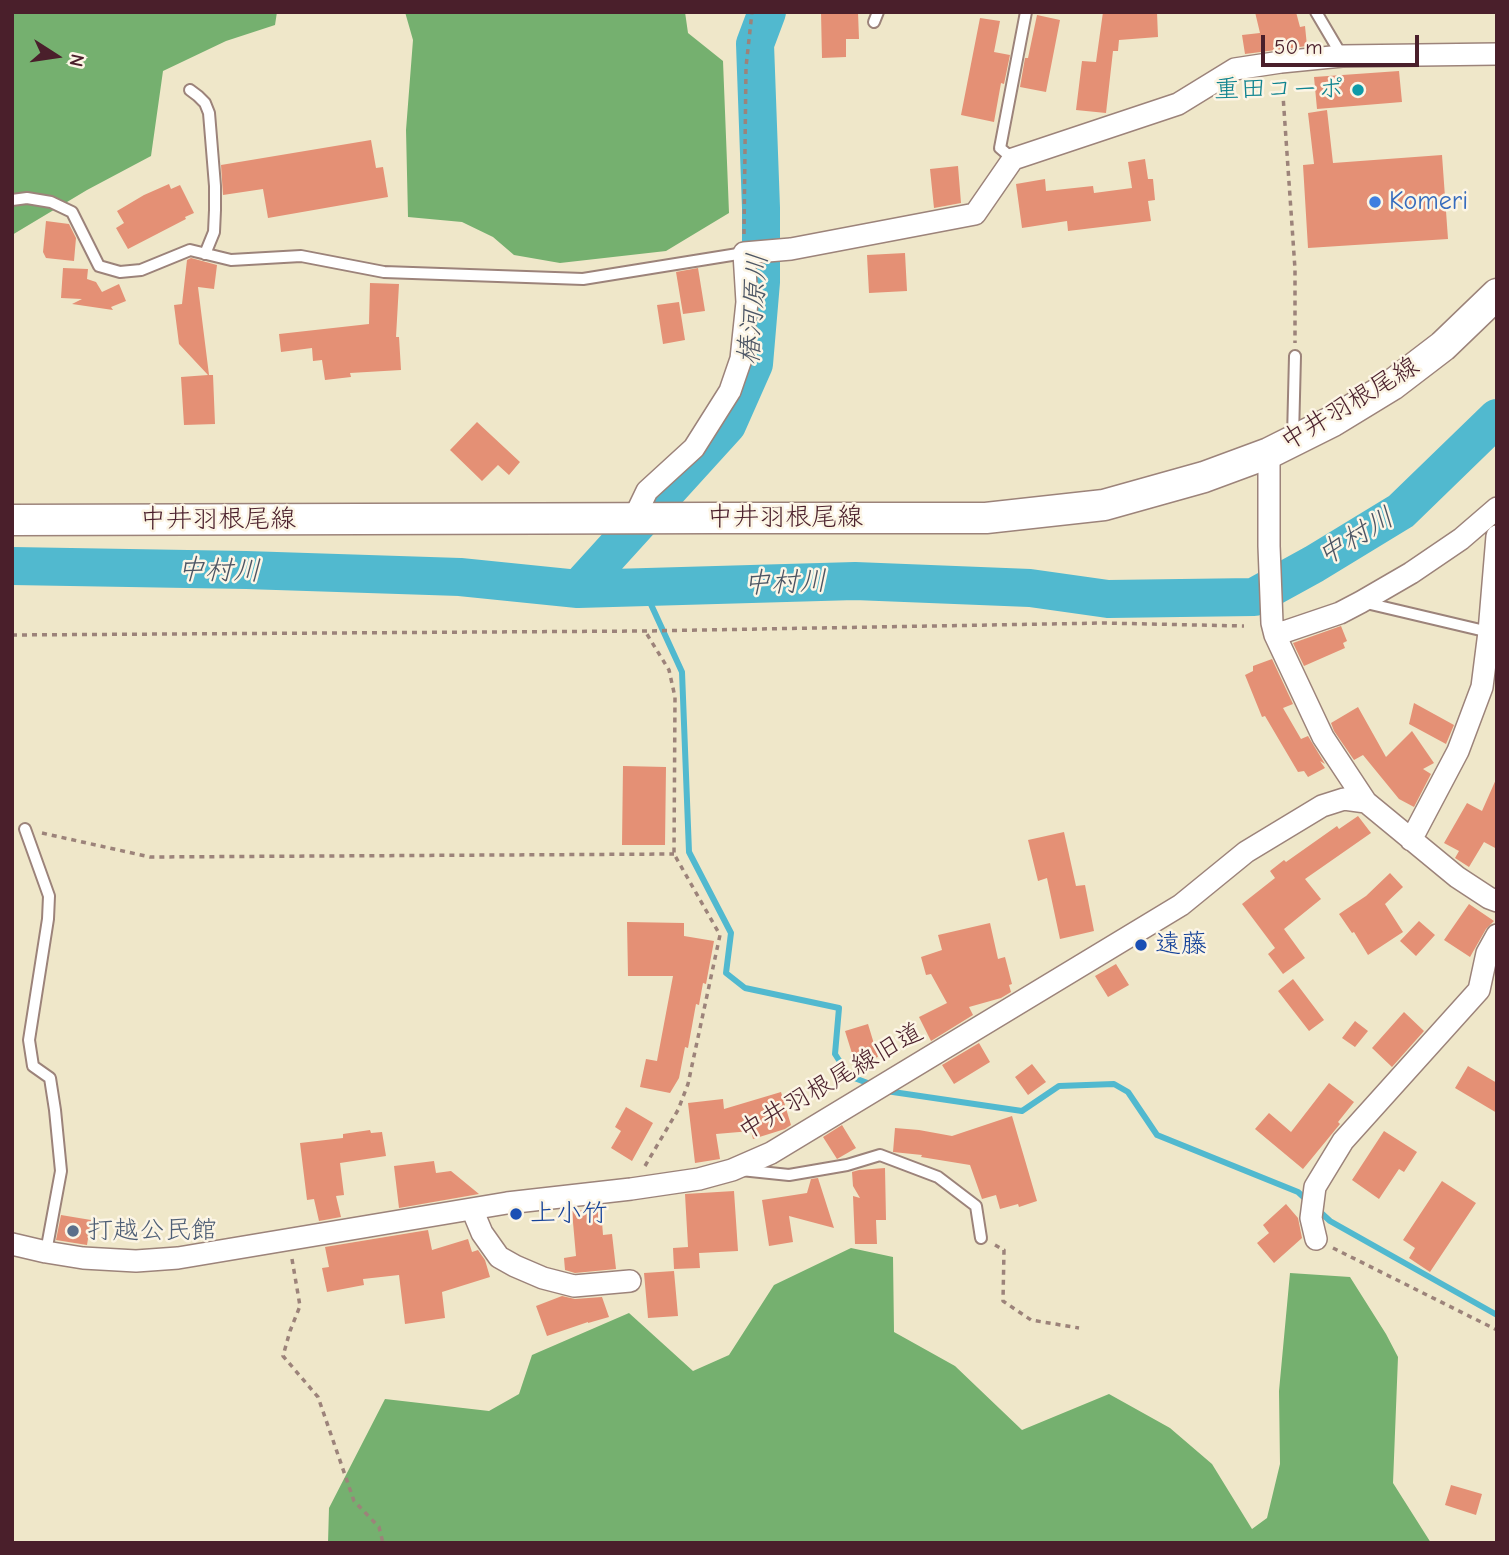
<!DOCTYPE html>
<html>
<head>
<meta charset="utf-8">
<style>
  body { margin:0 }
  #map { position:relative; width:1509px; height:1555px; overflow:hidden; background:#efe7c9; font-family:"Comic Neue",sans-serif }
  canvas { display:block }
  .frame { position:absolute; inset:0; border:14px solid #4a1f2b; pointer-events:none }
  .north { position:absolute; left:21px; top:21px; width:70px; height:70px; -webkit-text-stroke:5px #fcf5e5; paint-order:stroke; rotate:102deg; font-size:19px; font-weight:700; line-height:28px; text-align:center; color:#4a1f2b }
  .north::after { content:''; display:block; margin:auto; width:24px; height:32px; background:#4a1f2b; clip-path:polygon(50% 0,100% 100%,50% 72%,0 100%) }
  .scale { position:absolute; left:1261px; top:35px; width:158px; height:32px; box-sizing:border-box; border:4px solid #4a1f2b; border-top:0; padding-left:9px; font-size:21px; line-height:24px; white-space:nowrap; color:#4a1f2b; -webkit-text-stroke:5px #fcf5e5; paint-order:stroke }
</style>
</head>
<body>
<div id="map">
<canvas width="1509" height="1555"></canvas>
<div class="frame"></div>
<div class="north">N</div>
<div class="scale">50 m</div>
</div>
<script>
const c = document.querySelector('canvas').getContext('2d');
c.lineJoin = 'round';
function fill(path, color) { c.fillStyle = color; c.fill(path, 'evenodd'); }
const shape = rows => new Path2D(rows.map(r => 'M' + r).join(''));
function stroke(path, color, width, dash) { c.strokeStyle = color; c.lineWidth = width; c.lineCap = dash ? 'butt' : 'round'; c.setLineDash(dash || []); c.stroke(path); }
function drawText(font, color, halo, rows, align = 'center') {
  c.font = font + ' "Comic Neue","Klee One",sans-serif'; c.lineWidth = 5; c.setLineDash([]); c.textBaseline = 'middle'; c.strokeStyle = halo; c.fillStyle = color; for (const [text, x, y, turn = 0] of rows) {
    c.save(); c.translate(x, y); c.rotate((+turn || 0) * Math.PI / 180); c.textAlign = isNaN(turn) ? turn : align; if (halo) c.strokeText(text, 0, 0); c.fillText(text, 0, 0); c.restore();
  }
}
const forest = shape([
  [12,12,277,12,275,25,226,41,163,71,151,156,87,190,12,235],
  [405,12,685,12,688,33,723,61,729,213,666,251,560,263,514,255,493,237,462,222,408,217,406,130,413,40],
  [851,1248,893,1257,894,1332,955,1366,1022,1430,1109,1394,1170,1428,1212,1464,1252,1529,1267,1518,1280,1464,1279,1391,1290,1273,1350,1277,1386,1334,1398,1357,1393,1483,1431,1543,328,1543,329,1508,385,1399,489,1411,519,1394,532,1355,629,1313,693,1371,729,1355,774,1285]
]);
const stream = shape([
  [643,587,682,672,689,852,731,933,726,973,745,988,839,1008,835,1054,849,1076,873,1085],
  [886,1091,1022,1111,1059,1086,1114,1084,1128,1092,1157,1135,1298,1192,1310,1203],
  [1318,1210,1330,1221,1497,1315]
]);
const river = shape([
  [12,566,246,570,460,577,578,589,855,581,1030,588,1108,599,1254,597,1314,564,1401,511,1497,418],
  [578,589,727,425,754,364,761,282,761,208,755,44,767,12]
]);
const building = shape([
  [821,12,858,12,859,39,846,39,846,57,822,58],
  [1103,12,1157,12,1158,37,1119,40,1118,51,1113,51,1106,113,1076,110,1082,61,1096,62],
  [1255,12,1296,12,1300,27,1305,26,1307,46,1245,54,1242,35,1260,33],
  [1037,15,1060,20,1046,92,1020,87,1025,58,1028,58],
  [980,18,1000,21,994,52,1010,55,1004,84,1001,83,994,122,961,115],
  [1399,71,1402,102,1317,109,1314,77],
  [1327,110,1333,163,1442,155,1448,239,1308,248,1303,165,1314,164,1308,113],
  [371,140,376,168,383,167,388,197,268,218,263,189,223,195,221,165],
  [1145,159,1148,179,1153,179,1155,200,1148,201,1151,221,1068,231,1067,221,1022,228,1016,184,1045,179,1046,191,1093,186,1094,193,1132,188,1128,162],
  [958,166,961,203,934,208,930,169],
  [169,184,171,189,180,185,194,213,185,217,186,219,128,249,116,228,124,223,117,211,144,195],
  [46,221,69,224,76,238,74,261,46,258,43,252],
  [905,253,907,291,869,293,867,255],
  [191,258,217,265,214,289,198,287,209,375,213,375,215,424,184,425,181,377,208,375,179,344,174,305,182,304,187,260],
  [63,268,88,269,87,279,96,282,102,292,119,284,126,301,111,307,113,310,72,304,82,299,61,298],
  [698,268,705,311,683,314,676,272],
  [370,283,399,284,396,337,399,337,401,370,350,373,351,377,325,380,322,360,313,361,312,348,281,352,279,334,369,324],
  [679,302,685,340,663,344,657,305],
  [477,422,520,462,509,475,498,465,482,481,450,450],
  [1341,626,1347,641,1343,643,1345,648,1304,666,1293,643],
  [1272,659,1293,704,1283,708,1301,739,1308,736,1325,764,1320,761,1325,768,1308,777,1304,771,1298,772,1265,716,1262,717,1245,675,1253,671,1253,666],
  [1414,703,1454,725,1446,744,1409,724],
  [1358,707,1386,757,1412,731,1434,763,1423,769,1431,774,1414,807,1399,799,1363,755,1354,760,1334,731,1331,723],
  [623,766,666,767,665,845,622,845],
  [1497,777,1497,849,1484,842,1469,867,1455,858,1459,851,1444,843,1467,803,1482,811],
  [1358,816,1371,833,1305,879,1321,899,1284,929,1305,958,1283,974,1268,954,1275,948,1242,904,1275,878,1270,871,1284,860,1286,862,1337,826,1339,829],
  [1064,832,1076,886,1085,885,1094,931,1060,939,1047,878,1038,881,1028,840],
  [1390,873,1403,887,1385,904,1403,932,1368,955,1354,932,1352,933,1339,914,1366,896],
  [1469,904,1494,921,1486,929,1470,957,1444,940],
  [1419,921,1435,935,1416,956,1400,941],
  [627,922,684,923,684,936,714,941,706,984,703,983,699,1005,696,1004,688,1048,685,1047,679,1078,670,1093,640,1087,646,1059,657,1061,673,976,628,976],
  [990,923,998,959,1005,957,1012,984,1009,985,1011,992,1001,998,969,1007,973,1015,931,1041,919,1017,947,1003,931,974,926,975,921,957,942,950,938,935],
  [1116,964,1129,985,1108,997,1095,976],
  [1293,979,1324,1020,1309,1031,1278,991],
  [1404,1012,1424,1031,1392,1067,1372,1048],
  [1355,1021,1368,1031,1355,1047,1342,1038],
  [868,1024,878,1057,855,1063,845,1031],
  [979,1043,990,1062,954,1084,942,1065],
  [1032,1064,1046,1082,1028,1095,1015,1077],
  [1468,1066,1497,1083,1497,1113,1455,1088],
  [1329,1083,1354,1102,1338,1122,1340,1124,1303,1169,1255,1129,1269,1113,1291,1132],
  [781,1092,791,1125,785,1129,753,1139,751,1131,716,1134,720,1159,695,1163,688,1103,723,1099,724,1109],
  [626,1107,653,1123,632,1161,611,1148,621,1131,615,1127],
  [1012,1116,1037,1201,1019,1207,1018,1204,1000,1209,996,1195,982,1199,970,1165,921,1157,922,1155,893,1152,895,1128,919,1130,952,1136],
  [842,1125,856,1148,837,1159,823,1137],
  [370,1130,371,1133,382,1132,386,1156,340,1163,344,1195,336,1196,341,1217,319,1221,314,1199,307,1200,300,1143,343,1138,343,1134],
  [1384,1131,1417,1152,1404,1172,1399,1169,1379,1199,1352,1180],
  [434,1161,436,1173,451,1171,479,1194,399,1208,394,1166],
  [885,1168,886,1220,876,1220,877,1244,855,1244,853,1196,860,1198,853,1186,852,1172,859,1170],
  [818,1178,834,1228,789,1216,793,1242,769,1246,762,1200,807,1193,811,1179],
  [1442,1181,1476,1203,1430,1272,1409,1258,1415,1248,1403,1240],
  [734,1191,738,1251,699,1253,700,1268,674,1269,673,1248,688,1247,685,1194],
  [1286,1204,1298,1218,1302,1238,1274,1263,1257,1243,1269,1233,1263,1225],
  [601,1209,603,1235,612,1234,616,1269,575,1273,565,1270,564,1258,576,1256,572,1211],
  [61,1215,91,1220,87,1245,56,1240],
  [428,1230,432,1250,468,1239,472,1252,478,1250,485,1260,490,1277,442,1292,445,1318,405,1324,399,1275,363,1279,364,1285,327,1292,322,1268,329,1267,325,1247],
  [674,1271,678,1316,648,1318,644,1273],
  [562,1296,575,1299,602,1297,609,1317,588,1323,588,1322,547,1336,536,1306],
  [1451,1485,1482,1494,1476,1515,1445,1505]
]);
const path = shape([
  [1282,81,1295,269,1295,343],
  [744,234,746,67,752,12],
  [12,635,645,631,1104,623,1244,626],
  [42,833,150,857,674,854],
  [645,1166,678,1110,688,1084,720,935,674,854,675,697,669,670,645,631],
  [995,1245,1004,1250,1003,1301,1031,1320,1079,1328],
  [1333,1248,1497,1330],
  [292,1259,300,1306,290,1331,283,1356,318,1397,354,1501,379,1527,383,1543]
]);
const lane = shape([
  [1316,12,1342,56],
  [874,22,878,12],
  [190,90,198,96,205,103,209,113,215,186,215,210,214,232,205,254],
  [1013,159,1000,148,1026,12],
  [12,200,27,198,51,202,72,212,99,266,120,272,141,270,190,250,231,260,301,256,384,272,583,279,744,253],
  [1293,437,1295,356],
  [1362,602,1489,632],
  [25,829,49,896,48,919,29,1040,33,1066,50,1078,55,1110,61,1171,46,1252],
  [741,1170,789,1175,847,1165,880,1155,938,1177,976,1206,981,1238]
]);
const street = shape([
  [1269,453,1269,546,1272,623,1275,635,1323,737,1366,802],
  [634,518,647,491,694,448,730,391,741,359,747,302,744,253,791,249,975,214,1013,159,1178,104,1235,69,1281,62,1342,56,1497,54],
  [1275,635,1340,613,1361,602,1411,573,1461,539,1497,508],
  [1411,840,1458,751,1482,687,1489,632,1497,536],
  [472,1209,482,1233,499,1257,515,1266,543,1278,574,1286,630,1281],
  [1316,1239,1311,1218,1315,1187,1343,1141,1479,990,1487,953,1497,935],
  [12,1244,46,1252,83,1258,136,1261,178,1258,507,1203,631,1189,699,1179,732,1170,771,1153,1181,905,1246,852,1322,806,1344,799,1366,802,1457,877,1489,898,1497,901]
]);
const secondary = shape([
  [12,520,712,518,986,518,1104,505,1204,477,1269,453,1333,421,1392,385,1443,346,1497,294]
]);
const markers = [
  [1358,90,7,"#0f9aa8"],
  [1375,202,7,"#3f7fe0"],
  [1141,945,7,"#1a4fb4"],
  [516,1214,7,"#1a4fb4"],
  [73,1231,7,"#5c6f8a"]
];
const cultureNames = [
  ["重田コーポ",1344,90]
];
const shopNames = [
  ["Komeri",1389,202]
];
const streetNames = [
  ["中井羽根尾線",1350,404,-31],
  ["中井羽根尾線",785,518],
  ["中井羽根尾線",218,520],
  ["中井羽根尾線旧道",831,1082,-30]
];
const transitNames = [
  ["遠藤",1155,945],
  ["上小竹",530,1214]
];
const serviceNames = [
  ["打越公民館",87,1231]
];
const waterNames = [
  ["椿河原川",754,309,-85],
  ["中村川",1356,537,-31],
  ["中村川",219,571,1],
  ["中村川",785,583,-2]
];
fill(forest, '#75b06f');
stroke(stream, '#51b9cf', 6);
stroke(river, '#51b9cf', 38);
fill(building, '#e49075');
stroke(lane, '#9c837a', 14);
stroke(street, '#9c837a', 24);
stroke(secondary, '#9c837a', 33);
stroke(path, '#9c837a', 3.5, [5, 5]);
stroke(lane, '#fff', 10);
stroke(street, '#fff', 21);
stroke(secondary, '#fff', 30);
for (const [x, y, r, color] of markers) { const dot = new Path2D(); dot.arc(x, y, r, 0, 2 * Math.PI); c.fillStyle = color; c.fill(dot); stroke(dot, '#fcf5e5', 2.5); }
drawText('26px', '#0d838f', '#fcf5e5', cultureNames, 'right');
drawText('26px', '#366cbe', '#fcf5e5', shopNames, 'left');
drawText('26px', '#4a1f2b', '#fcf5e5', streetNames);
drawText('26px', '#164399', '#fcf5e5', transitNames, 'left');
drawText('26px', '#4e5e75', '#fcf5e5', serviceNames, 'left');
drawText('italic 28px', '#4c5564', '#fcf5e5', waterNames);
</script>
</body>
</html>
